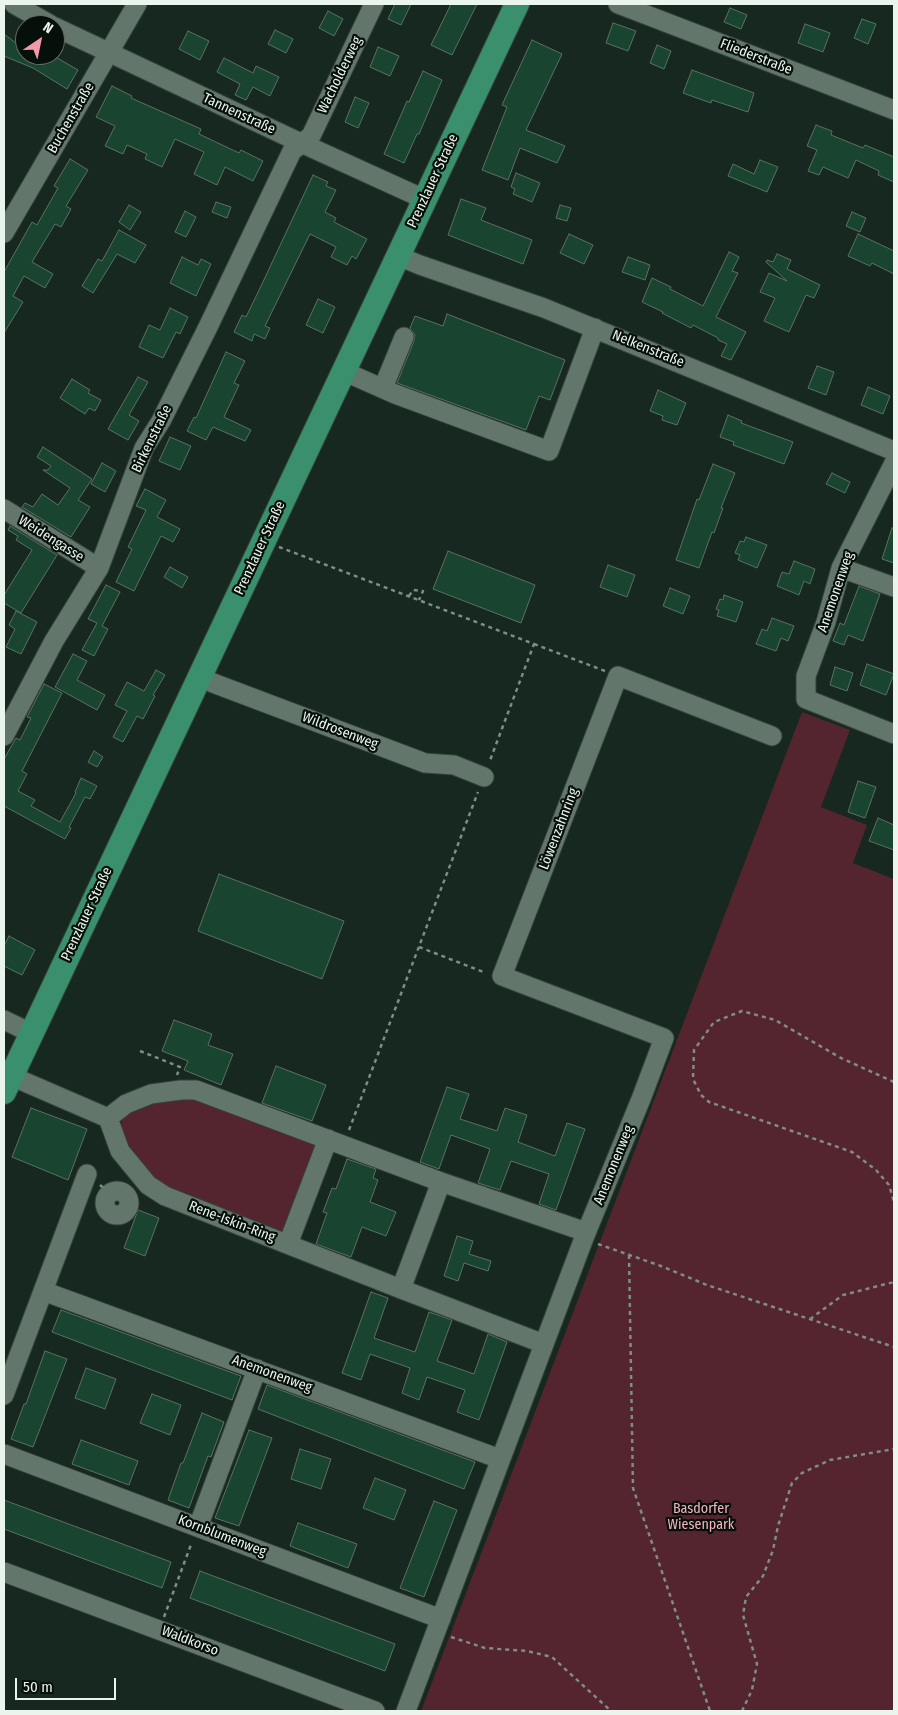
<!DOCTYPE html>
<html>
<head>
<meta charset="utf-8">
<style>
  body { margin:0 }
  #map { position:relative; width:898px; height:1715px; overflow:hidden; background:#16281f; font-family:"Fira Sans Condensed",sans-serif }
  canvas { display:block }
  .frame { position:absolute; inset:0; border:5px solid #eaf5ee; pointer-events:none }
  .north { position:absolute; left:15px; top:15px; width:50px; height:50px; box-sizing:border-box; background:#070f0b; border:1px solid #626b66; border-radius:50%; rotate:34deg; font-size:14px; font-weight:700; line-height:20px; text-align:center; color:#eaf5ee }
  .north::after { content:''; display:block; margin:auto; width:18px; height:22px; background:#f39aaa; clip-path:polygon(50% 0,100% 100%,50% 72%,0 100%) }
  .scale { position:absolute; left:15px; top:1678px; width:101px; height:22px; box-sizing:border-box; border:2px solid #eaf5ee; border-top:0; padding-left:6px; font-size:15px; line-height:18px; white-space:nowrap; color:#eaf5ee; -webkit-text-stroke:4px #070f0b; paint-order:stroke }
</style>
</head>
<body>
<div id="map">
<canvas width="898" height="1715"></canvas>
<div class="frame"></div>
<div class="north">N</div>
<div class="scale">50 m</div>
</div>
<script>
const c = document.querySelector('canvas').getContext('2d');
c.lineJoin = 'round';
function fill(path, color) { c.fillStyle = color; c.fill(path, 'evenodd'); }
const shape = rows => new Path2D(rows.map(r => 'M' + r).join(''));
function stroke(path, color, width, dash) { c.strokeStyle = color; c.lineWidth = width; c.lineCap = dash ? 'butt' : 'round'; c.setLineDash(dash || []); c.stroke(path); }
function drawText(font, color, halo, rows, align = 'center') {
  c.font = font + ' "Fira Sans Condensed",sans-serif'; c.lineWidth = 4.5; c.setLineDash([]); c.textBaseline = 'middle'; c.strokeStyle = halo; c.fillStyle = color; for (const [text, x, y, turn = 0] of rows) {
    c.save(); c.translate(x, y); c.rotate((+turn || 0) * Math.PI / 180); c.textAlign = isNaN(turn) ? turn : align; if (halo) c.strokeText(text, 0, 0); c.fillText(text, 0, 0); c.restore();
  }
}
const green = shape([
  [802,712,850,730,821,807,867,825,853,863,894,879,894,1711,421,1711],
  [195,1094,319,1142,282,1236,158,1186,135,1162,120,1131,124,1109,140,1102]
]);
const building = shape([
  [395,4,411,4,401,25,388,19,395,4],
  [451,4,477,4,452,55,431,45,451,4],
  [730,8,747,15,741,29,724,22,730,8],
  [328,11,343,19,334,36,319,28,328,11],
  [862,19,876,24,868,44,854,38,862,19],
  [613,23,636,31,628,51,606,43,613,23],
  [805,24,830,33,823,52,798,43,805,24],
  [275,30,293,39,286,53,268,44,275,30],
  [188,31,209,41,200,60,179,49,188,31],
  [4,34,25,50,25,55,52,55,78,70,67,89,33,68,4,56,4,34],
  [532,40,562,54,526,130,565,146,557,163,520,148,508,180,482,170,507,107,502,105,532,40],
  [657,45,671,51,664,69,650,63,657,45],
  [378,47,399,56,390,76,370,67,378,47],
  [224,58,253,73,256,66,279,77,270,96,253,87,246,100,235,95,240,84,217,72,224,58],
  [692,70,754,93,748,112,712,100,711,103,683,93,692,70],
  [423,71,442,80,419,134,417,134,404,163,384,154,407,101,409,102,423,71],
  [112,86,132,96,131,98,201,129,199,134,239,153,241,150,263,161,253,181,225,167,217,185,194,174,204,152,175,139,162,167,145,159,147,154,127,145,123,154,105,146,115,126,96,117,112,86],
  [355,97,369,103,358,128,345,122,355,97],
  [816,125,832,131,831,135,863,148,865,145,894,157,894,182,878,175,879,171,856,160,848,178,823,167,819,175,808,171,817,150,807,146,816,125],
  [70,159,88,170,66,206,71,209,61,227,55,224,32,262,53,274,45,288,24,276,13,296,23,302,4,333,4,272,32,222,37,225,58,188,54,186,70,159],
  [760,160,778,167,767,192,728,176,733,164,754,174,760,160],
  [516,173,540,183,532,202,513,194,515,189,511,187,516,173],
  [313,175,328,182,326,186,336,190,325,212,336,218,334,222,367,239,356,259,352,256,347,265,331,257,336,247,310,234,265,326,270,328,265,339,254,334,252,341,234,332,242,315,246,317,262,284,313,175],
  [461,199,486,208,481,220,532,240,523,264,448,235,461,199],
  [216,202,231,207,227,218,212,212,216,202],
  [129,205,141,212,130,230,119,222,129,205],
  [560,205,571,208,567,221,556,218,560,205],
  [185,211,196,217,186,237,175,232,185,211],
  [852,212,866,218,860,232,846,226,852,212],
  [119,230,146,245,135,263,117,254,93,293,82,286,98,259,102,261,119,230],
  [569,234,593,245,584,264,560,253,569,234],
  [858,234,894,251,894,274,872,263,870,266,848,256,858,234],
  [729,252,739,257,732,271,738,273,716,317,746,332,731,360,721,356,727,344,718,340,718,338,693,325,691,328,662,313,663,312,642,302,652,278,671,287,670,289,703,306,729,252],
  [777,254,791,260,787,269,820,285,814,298,806,295,789,332,764,321,775,298,760,292,769,273,787,281,766,262,767,260,773,262,777,254],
  [182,257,198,265,201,259,211,264,196,296,170,283,182,257],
  [628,257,650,265,645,280,622,272,628,257],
  [318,299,335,307,323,333,306,325,318,299],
  [170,308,188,317,180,334,176,332,163,358,139,347,149,325,160,330,170,308],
  [447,314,565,360,550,400,539,396,526,430,397,383,414,341,415,335,410,328,415,316,443,326,447,314],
  [226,352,245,361,234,383,239,385,224,417,251,430,245,441,213,427,206,440,187,431,194,417,196,418,226,352],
  [817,366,834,372,826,395,808,388,817,366],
  [138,377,148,382,129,415,139,421,128,440,108,429,138,377],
  [72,379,90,390,88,393,101,400,95,411,89,408,85,414,60,398,72,379],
  [868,387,890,396,883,414,861,405,868,387],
  [658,390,686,403,677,425,662,420,663,416,650,411,658,390],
  [728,415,742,421,741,423,793,442,784,464,733,445,734,442,720,437,728,415],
  [170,437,191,446,180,470,159,461,170,437],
  [43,447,92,479,78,500,90,507,71,537,22,507,25,503,33,507,42,494,58,505,70,488,43,470,48,470,51,466,37,457,43,447],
  [102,463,116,471,105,492,91,484,102,463],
  [713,464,735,473,721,508,723,508,714,533,712,532,699,568,676,560,697,499,699,500,713,464],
  [832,473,850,482,845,493,826,484,832,473],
  [145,489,166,500,157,517,180,529,173,542,161,536,134,591,116,582,132,549,128,547,146,510,136,506,145,489],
  [10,526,57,555,21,613,4,603,4,595,32,550,16,540,18,536,8,530,10,526],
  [892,528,894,529,894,563,882,559,892,528],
  [746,537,767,545,757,568,738,560,740,555,735,553,740,541,744,542,746,537],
  [448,551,535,585,521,623,433,589,448,551],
  [794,561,815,569,810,584,804,581,799,595,777,586,782,572,789,574,794,561],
  [608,565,635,575,627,597,600,587,608,565],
  [170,567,188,577,182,588,164,577,170,567],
  [106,585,120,592,102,626,108,629,94,656,82,650,97,623,88,619,106,585],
  [859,586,880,594,863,641,848,635,844,645,833,641,840,623,844,625,859,586],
  [670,588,690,596,683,614,663,606,670,588],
  [724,595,743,602,736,622,717,616,719,610,716,609,720,599,723,600,724,595],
  [16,611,37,622,21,654,6,647,15,629,9,625,16,611],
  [772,618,794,626,788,641,781,638,776,651,756,644,762,629,767,631,772,618],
  [73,654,87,661,77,680,105,695,97,710,55,687,73,654],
  [867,664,894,674,886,695,860,685,867,664],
  [835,667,853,673,847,691,830,685,835,667],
  [156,670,165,675,153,695,155,696,143,719,137,716,123,742,113,737,127,711,115,705,127,682,144,691,156,670],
  [44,684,62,693,22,771,27,774,18,791,35,800,31,806,60,822,76,793,75,792,81,778,97,786,90,799,85,797,69,827,71,828,65,839,4,806,4,759,16,738,20,740,31,718,27,717,44,684],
  [94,751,103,757,97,767,88,762,94,751],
  [858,781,876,787,865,818,848,812,858,781],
  [878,818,894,825,894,850,869,841,878,818],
  [219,874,344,921,322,979,198,931,219,874],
  [9,936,35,950,22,975,4,966,4,946,9,936],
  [174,1020,212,1034,208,1045,233,1054,221,1085,184,1070,188,1061,162,1051,174,1020],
  [276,1066,326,1085,312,1121,262,1103,276,1066],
  [447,1087,469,1094,460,1119,497,1131,505,1108,527,1115,518,1142,555,1156,567,1123,585,1129,556,1210,539,1204,549,1174,511,1161,500,1190,478,1183,490,1149,451,1135,439,1169,420,1162,447,1087],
  [31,1108,87,1129,68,1180,12,1157,31,1108],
  [347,1159,376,1169,373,1178,378,1180,370,1202,396,1212,386,1236,362,1227,351,1257,316,1244,327,1213,323,1212,332,1188,336,1189,347,1159],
  [138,1210,159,1218,145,1256,124,1248,138,1210],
  [457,1236,473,1241,469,1254,491,1261,488,1271,464,1263,458,1281,444,1276,457,1236],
  [371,1292,388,1298,374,1338,415,1352,429,1312,452,1320,437,1361,474,1374,488,1334,507,1342,479,1420,457,1412,465,1390,427,1377,419,1400,402,1393,410,1368,370,1354,361,1380,342,1373,371,1292],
  [61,1310,241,1376,232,1400,52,1332,61,1310],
  [45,1351,67,1359,33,1447,11,1439,24,1404,26,1404,45,1351],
  [86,1368,116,1379,105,1409,75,1398,86,1368],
  [267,1385,475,1462,464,1489,258,1409,267,1385],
  [152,1394,181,1405,170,1435,140,1423,152,1394],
  [202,1413,224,1422,211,1457,208,1456,189,1508,168,1500,181,1463,183,1463,202,1413],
  [249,1430,272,1438,239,1526,215,1518,249,1430],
  [81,1440,138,1461,129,1485,72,1464,81,1440],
  [300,1449,331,1459,321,1489,291,1479,300,1449],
  [375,1478,406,1490,394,1520,363,1508,375,1478],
  [4,1500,171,1562,162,1588,4,1529,4,1500],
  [434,1501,457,1510,424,1597,400,1588,434,1501],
  [298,1523,357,1544,348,1568,290,1546,298,1523],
  [200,1571,395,1644,385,1671,190,1598,200,1571]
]);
const path = shape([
  [279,547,534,644,489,763],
  [409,596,413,590,423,591,419,600],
  [534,644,605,671],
  [419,947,486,973],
  [140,1051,180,1067,177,1075],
  [894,1082,841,1058,775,1020,742,1011,714,1022,694,1050,693,1079,701,1095,709,1102,852,1152,876,1170,889,1185,894,1202],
  [349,1130,478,792],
  [100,1185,110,1193],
  [598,1244,661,1266,707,1285,894,1347],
  [629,1255,633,1488,710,1711],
  [810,1319,843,1295,894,1282],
  [164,1617,192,1542],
  [451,1637,485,1648,527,1651,552,1657,611,1711],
  [742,1711,752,1690,757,1664,743,1615,746,1597,763,1576,773,1550,778,1526,792,1483,802,1473,830,1460,894,1449]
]);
const minor = shape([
  [14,4,51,25],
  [618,4,894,110],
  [55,27,301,143,424,199],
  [4,233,137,4],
  [398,256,420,265,544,308,894,451],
  [343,371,395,394,549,451,595,328],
  [383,388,404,337],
  [894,463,841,568,826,622,806,676,806,699,894,734],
  [4,509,99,568],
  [841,568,894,587],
  [199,676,213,683,425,763,454,765,484,777],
  [4,736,54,641,99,568,144,448,161,421,208,327,292,151,311,136,374,4],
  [4,1020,31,1033],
  [11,1076,108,1118,120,1151,148,1185,165,1196,401,1289,544,1344],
  [108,1118,126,1104,151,1094,181,1090,196,1090,441,1182,586,1232],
  '105 1203a12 12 0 1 1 24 0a12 12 0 1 1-24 0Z',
  [288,1244,328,1139],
  [401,1289,441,1182],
  [43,1291,500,1459],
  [4,1395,87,1174],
  [4,1454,441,1619],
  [198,1527,257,1369],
  [4,1572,375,1711],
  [406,1711,584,1238,641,1099,664,1038,502,976,618,676,772,736]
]);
const major = shape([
  [4,1092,517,4]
]);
const streetNames = [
  ["Fliederstraße",756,57,21],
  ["Wacholderweg",340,75,-64],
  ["Tannenstraße",239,114,25],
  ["Buchenstraße",71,118,-60],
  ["Prenzlauer Straße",433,181,-65],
  ["Nelkenstraße",648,349,22],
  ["Birkenstraße",152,439,-64],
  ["Weidengasse",51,539,32],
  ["Prenzlauer Straße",260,548,-65],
  ["Anemonenweg",836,592,-71],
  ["Wildrosenweg",340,731,21],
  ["Löwenzahnring",559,829,-69],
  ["Prenzlauer Straße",87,914,-65],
  ["Anemonenweg",614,1165,-68],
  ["Rene-Iskin-Ring",232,1222,21],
  ["Anemonenweg",272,1374,20],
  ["Kornblumenweg",222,1536,21],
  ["Waldkorso",190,1641,21]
];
const parkNames = [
  ["Basdorfer",701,1509],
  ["Wiesenpark",701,1525]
];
fill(green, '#54242f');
fill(building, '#194530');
stroke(building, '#5c7065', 1);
stroke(minor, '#35423b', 21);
stroke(major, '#35423b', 26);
stroke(path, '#7f8d85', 2.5, [4, 4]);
stroke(minor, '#63766b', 19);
stroke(major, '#3a906c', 24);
drawText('14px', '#eaf5ee', '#070f0b', streetNames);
drawText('14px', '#f7b4c0', '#070f0b', parkNames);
</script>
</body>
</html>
